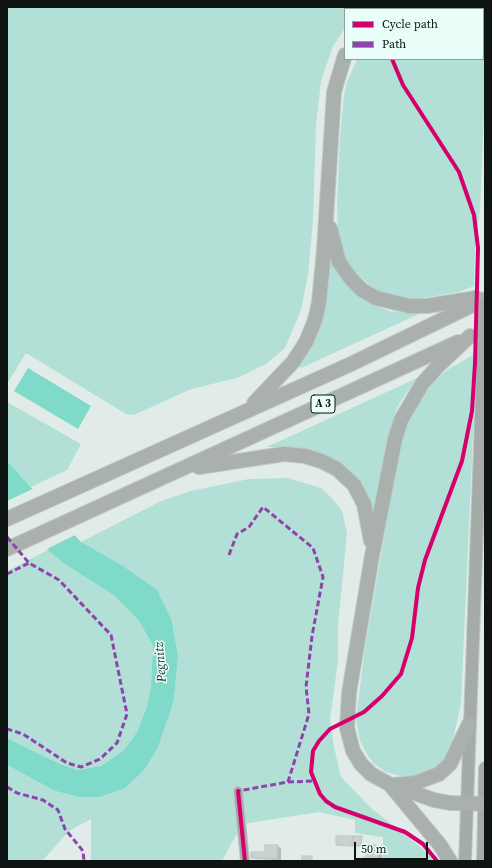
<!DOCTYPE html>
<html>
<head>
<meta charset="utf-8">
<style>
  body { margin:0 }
  #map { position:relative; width:492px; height:868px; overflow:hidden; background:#e1ece9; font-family:"Source Serif 4",serif }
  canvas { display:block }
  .frame { position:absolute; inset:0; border:8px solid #0d1412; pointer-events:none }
  .legend { position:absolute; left:344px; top:8px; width:140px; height:52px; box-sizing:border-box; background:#e9fef9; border:1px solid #91a09d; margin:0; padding:5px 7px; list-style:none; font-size:12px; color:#0d1412 }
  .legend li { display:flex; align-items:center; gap:8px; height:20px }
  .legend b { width:20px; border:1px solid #91a09d }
  .scale { position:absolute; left:354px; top:842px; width:74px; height:18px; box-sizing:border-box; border:2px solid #0d1412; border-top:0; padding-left:5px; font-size:12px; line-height:14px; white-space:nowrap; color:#0d1412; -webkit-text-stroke:3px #e9fef9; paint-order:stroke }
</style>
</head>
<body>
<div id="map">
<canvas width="492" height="868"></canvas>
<div class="frame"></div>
<ul class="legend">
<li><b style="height:5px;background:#d6006c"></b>Cycle path</li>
<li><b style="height:5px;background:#8e44ad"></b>Path</li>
</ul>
<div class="scale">50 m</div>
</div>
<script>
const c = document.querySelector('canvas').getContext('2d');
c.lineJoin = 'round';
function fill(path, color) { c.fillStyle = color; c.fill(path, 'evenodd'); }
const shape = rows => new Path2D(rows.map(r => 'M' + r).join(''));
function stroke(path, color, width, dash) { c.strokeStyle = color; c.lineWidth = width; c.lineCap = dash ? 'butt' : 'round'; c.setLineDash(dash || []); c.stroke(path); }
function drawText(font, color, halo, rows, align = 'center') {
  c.font = font + ' "Source Serif 4",serif'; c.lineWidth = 3; c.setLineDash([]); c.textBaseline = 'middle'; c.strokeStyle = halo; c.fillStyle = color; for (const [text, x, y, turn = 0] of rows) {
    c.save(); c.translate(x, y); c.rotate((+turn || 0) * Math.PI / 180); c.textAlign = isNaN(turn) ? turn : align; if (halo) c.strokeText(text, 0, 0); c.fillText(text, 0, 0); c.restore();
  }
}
const green = shape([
  [7,7,363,7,361,9,345,9,345,28,333,46,321,81,316,125,313,222,308,275,301,310,285,348,266,364,237,378,191,389,134,415,126,414,26,353,7,384],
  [483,36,485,39,485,86,480,210,475,248,474,286,459,292,417,299,399,299,379,293,350,268,344,255,338,235,337,204,340,137,344,95,347,82,357,59,483,59],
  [330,257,346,284,358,296,374,305,390,311,419,314,301,368,299,366,314,342,323,317,328,287],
  [473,355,474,413,461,704,452,743,443,761,429,774,407,778,386,772,374,764,367,754,360,741,356,719,365,648,395,472,406,424,415,405,436,380,447,370],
  [417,378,399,404,392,422,387,439,375,514,367,495,359,481,346,467,330,457,294,447,267,447],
  [7,402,81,444,67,470,31,487,7,461],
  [288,478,321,488,333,499,342,511,347,533,338,625,338,660,330,720,334,747,341,777,371,808,428,853,433,861,383,861,383,837,355,833,355,820,319,812,242,824,222,861,91,861,91,819,69,831,42,861,7,861,7,765,55,791,79,797,174,701,178,656,172,621,120,564,81,542,159,502,190,491,249,479],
  [48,550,63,563,115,596,139,621,153,646,151,685,147,705,137,732,124,750,101,766,78,770,60,764,7,738,7,571]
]);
const water = shape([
  [28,368,91,406,78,429,14,391],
  [7,461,81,542,120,564,157,590,172,621,178,656,174,700,158,747,144,770,125,788,100,797,79,797,55,791,7,765,7,738,60,764,78,770,101,766,124,750,137,732,147,706,151,685,153,646,139,621,115,596,63,563,48,550,7,503]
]);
const pier = shape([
  [35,488,77,534,45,550,7,506,7,501]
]);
const shadow = shape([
  [361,837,363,846,337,844],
  [277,846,281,848,281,860,256,859,252,857,266,853],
  [375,846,377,851,382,853,382,861,357,861,365,860]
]);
const building = shape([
  [336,836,353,836,352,846,336,845,336,836],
  [353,836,362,836,361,846,352,846,353,836],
  [368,844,376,845,375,850,368,850,368,844],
  [265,845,278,845,277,859,251,858,251,852,265,852,265,845],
  [365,850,379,850,378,861,356,861,356,859,364,859,365,850],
  [302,856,312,856,312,861,302,861,302,856]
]);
const street = shape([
  [238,791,245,861]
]);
const primary = shape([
  [465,861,483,363],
  [483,861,485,768]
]);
const highway = shape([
  [469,7,471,9],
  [384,9,386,7],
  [398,9,403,7],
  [483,19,485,21],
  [330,228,339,262,351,279,362,290,376,298,409,306,427,306,476,298],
  [470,336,438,366,422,384,401,420,395,439,372,556,349,693,347,728,353,751,361,764,371,774,389,784,434,800,450,803,485,804],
  [254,403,293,362,306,342,315,320,319,302,324,250,334,92,345,55],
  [199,467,284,454,305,456,321,461,337,469,354,485,364,504,371,541],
  [7,519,351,364,485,299],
  [7,549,458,342],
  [394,785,415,783,439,774,450,764,469,724],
  [391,786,440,845,450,861]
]);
const primaryBridge = shape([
  [483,363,485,305]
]);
const quiet = shape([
  [372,7,372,9],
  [7,537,29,563,59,580,111,635,127,714,117,743,100,759,81,767,67,763,23,734,7,729],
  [229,555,237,534,249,527,263,507,313,548,323,577,312,636,306,687,309,714,288,782,238,791],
  [7,574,29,563],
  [288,782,313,781],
  [7,787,17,793,43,800,58,810,65,829,83,851,84,861]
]);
const cycleway = shape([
  [392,59,403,85,459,172,474,215,478,248,475,363,472,411,462,461,425,560,418,588,412,638,401,674,382,696,364,712,330,729,319,741,313,751,311,772,320,794,326,801,335,807,405,832,423,844,437,861],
  [238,791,245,861]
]);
const shields = [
  [323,404,24]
];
const shieldNames = [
  ["A 3",323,404]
];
const waterNames = [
  ["Pegnitz",161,662,-94]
];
fill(green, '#b2e0d6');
fill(water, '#80daca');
fill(pier, '#e1ece9');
fill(shadow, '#0003');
fill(building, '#c9d2d0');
stroke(building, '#bcc5c2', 1);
stroke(street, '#c0c9c6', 10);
stroke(primary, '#c0c9c6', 14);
stroke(highway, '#c0c9c6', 16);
stroke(street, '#a4a8a7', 8);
stroke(primary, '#a5aba9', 12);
stroke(highway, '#a9b0ae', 14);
stroke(primaryBridge, '#c0c9c6', 14, []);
stroke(primaryBridge, '#a5aba9', 12);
stroke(quiet, '#8e44ad', 3, [6, 3]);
stroke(cycleway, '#d6006c', 4);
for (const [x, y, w] of shields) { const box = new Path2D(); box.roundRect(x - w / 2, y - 9, w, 18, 3); c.fillStyle = '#e9fef9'; c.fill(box); stroke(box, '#0d1412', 1); }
drawText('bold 11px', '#0d1412', null, shieldNames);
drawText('italic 13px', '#1d322e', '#e9fef9', waterNames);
</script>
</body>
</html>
